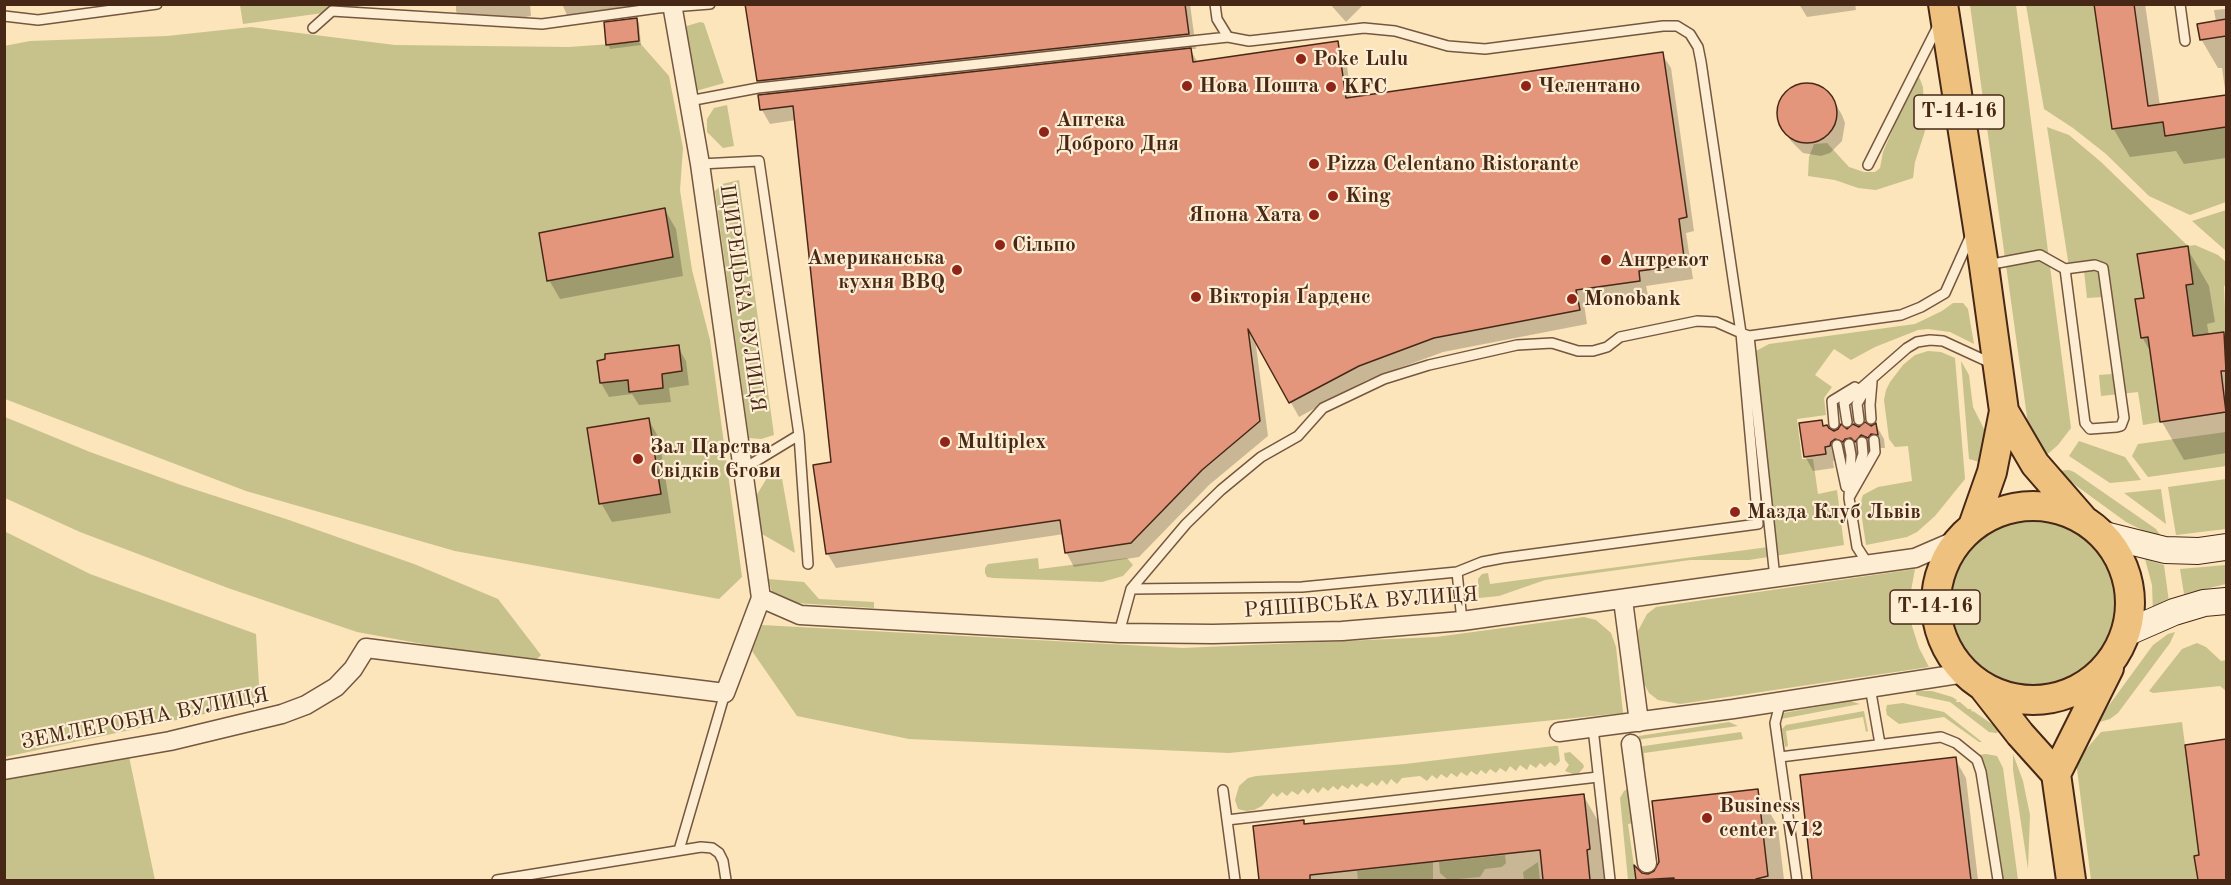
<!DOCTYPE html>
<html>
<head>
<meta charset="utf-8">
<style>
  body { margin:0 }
  #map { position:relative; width:2231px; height:885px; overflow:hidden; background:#fce4bb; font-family:"Old Standard TT",serif }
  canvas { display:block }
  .frame { position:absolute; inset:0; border:6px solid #472817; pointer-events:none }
</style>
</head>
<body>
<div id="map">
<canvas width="2231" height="885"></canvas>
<div class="frame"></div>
</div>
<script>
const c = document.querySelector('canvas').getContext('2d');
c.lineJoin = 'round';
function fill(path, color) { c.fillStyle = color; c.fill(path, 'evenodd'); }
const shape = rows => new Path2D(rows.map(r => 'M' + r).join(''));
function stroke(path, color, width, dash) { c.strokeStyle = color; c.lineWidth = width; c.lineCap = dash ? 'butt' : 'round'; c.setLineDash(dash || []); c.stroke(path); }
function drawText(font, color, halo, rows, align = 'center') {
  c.font = font + ' "Old Standard TT",serif'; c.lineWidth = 4.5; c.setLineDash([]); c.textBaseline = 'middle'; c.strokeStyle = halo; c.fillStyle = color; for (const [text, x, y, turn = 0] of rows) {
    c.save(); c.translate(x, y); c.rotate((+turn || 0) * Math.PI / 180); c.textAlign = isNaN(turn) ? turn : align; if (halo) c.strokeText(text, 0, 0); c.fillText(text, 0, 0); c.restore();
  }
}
const green = shape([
  [358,4,359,8,243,24,240,5],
  [1970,5,2016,5,2071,428,2058,445,2043,458,2030,433,2028,424],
  [2026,5,2094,5,2112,128,2163,121,2166,136,2226,127,2226,202,2190,215,2149,196,2106,154,2073,128,2044,109],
  [700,22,704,23,724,83,696,91,681,32,687,26],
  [251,27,395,45,569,47,639,42,669,76,683,148,680,190,692,270,710,340,742,577,719,599,455,551,246,491,5,399,4,46,30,41,167,36],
  [1918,74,1923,87,1925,131,1915,162,1913,178,1876,190,1858,188,1835,180,1808,176,1809,157,1814,144,1827,143,1849,167,1864,172,1875,172,1880,168,1883,152,1898,117,1905,85],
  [727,105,734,146,723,148,707,132,707,119,714,108],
  [2047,127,2069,135,2101,162,2188,246,2195,245,2218,255,2226,262,2226,285,2224,286,2226,330,2224,332,2193,336,2186,285,2193,284,2188,246,2137,254,2144,298,2136,299,2148,337,2160,422,2143,425,2138,392,2101,396,2099,375,2112,374,2103,297,2087,298,2084,271,2070,273],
  [739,180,774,435,761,439,749,438,715,191,722,184],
  [2226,210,2226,251,2192,221],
  [1953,303,1963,303,1968,309,1974,344,1950,332,1928,329,1918,330,1875,347,1851,360,1834,349,1815,375,1832,387,1824,398,1826,415,1797,419,1802,459,1813,459,1818,494,1837,490,1844,545,1749,560,1690,560,1545,580,1499,596,1479,598,1478,579,1482,574,1488,573,1490,584,1776,546,1757,367,1753,355,1756,351,1769,344,1915,324,1942,311],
  [1928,351,1941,352,1955,358,1965,479,1935,516,1917,532,1907,537,1866,545,1860,505,1863,495,1878,487,1912,481,1908,446,1895,447,1889,439,1884,400,1886,390,1890,382,1903,365,1915,355],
  [1961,361,1969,375,1973,407,1986,433,1983,463,1969,459],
  [5,417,90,452,181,485,289,520,414,564,498,599,541,655,532,664,357,632,228,588,80,532,5,498],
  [2226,432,2226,466,2148,477,2132,456,2138,444],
  [2079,441,2125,457,2141,480,2110,483,2069,456],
  [780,467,795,553,762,534,756,496,773,468],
  [2069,470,2074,472,2156,529,2161,536,2146,532,2126,522,2056,471],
  [2226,479,2226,529,2176,535,2168,487],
  [2161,489,2166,524,2124,493],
  '1947 604a85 85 0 1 1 170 0a85 85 0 1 1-170 0Z',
  [4,531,90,574,256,634,260,702,5,757],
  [1038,558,1039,569,1127,558,1133,565,1123,576,1102,582,993,578,987,577,985,573,985,568,988,564],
  [2145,559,2164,565,2169,602,2153,612,2152,585],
  [2226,565,2226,584,2184,594,2180,569],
  [1915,569,1911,591,1912,626,1919,648,1929,667,1680,704,1658,700,1649,693,1643,682,1638,631,1647,614,1656,607],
  [768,579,804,582,819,599,874,602,874,608,795,603,773,595],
  [1584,617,1596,620,1611,633,1616,647,1623,713,1229,753,909,739,797,716,752,651,762,625,1183,648,1436,637],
  [2175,632,2170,643,2118,713,2110,719,2096,723,2153,645,2168,634],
  [2197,643,2206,647,2221,661,2226,660,2226,691,2220,686,2153,693,2149,691,2182,649],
  [1916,691,1932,691,1952,697,1957,700,1956,702,1960,702,1968,709,1971,709,1972,712,1973,711,2002,731,1996,733,1989,732,1950,702,1916,695],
  [1850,701,1860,704,1781,719,1783,713],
  [1903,703,1944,712,1982,742,1979,742,1944,717,1899,724,1887,715,1886,710,1887,705],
  [1864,711,1868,731,1866,732,1863,717,1786,731,1788,746,1785,747,1782,729,1786,725],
  [1729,722,1738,726,1621,742,1626,738],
  [2182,722,2199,855,2195,856,2198,880,2091,880,2076,761,2101,732],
  [1741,732,1743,739,1644,753,1645,766,1640,767,1637,747],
  [1554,746,1558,746,1560,761,1555,766,1550,762,1545,767,1540,763,1536,768,1530,764,1527,770,1520,765,1516,771,1510,766,1506,772,1500,768,1496,773,1490,769,1486,774,1481,770,1477,775,1471,771,1467,776,1461,772,1457,777,1451,773,1447,778,1441,774,1437,779,1432,775,1427,781,1420,776,1402,778,1397,784,1391,779,1387,785,1382,780,1377,786,1372,782,1367,787,1361,783,1357,788,1352,784,1348,789,1342,785,1338,790,1333,786,1328,791,1323,787,1318,793,1313,788,1308,794,1303,789,1298,795,1292,791,1287,796,1282,792,1277,797,1273,793,1262,806,1254,810,1246,811,1238,809,1235,800,1239,786,1248,778,1256,776,1405,764],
  [128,752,155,880,5,880,5,773],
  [1570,752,1583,764,1584,767,1579,773,1573,774,1565,771,1569,765,1565,760,1564,753],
  [1986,754,1997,756,2003,768,2018,880,1996,880,1978,755],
  [2013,754,2023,781,2030,815,2028,869,2013,770],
  [1631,787,1635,823,1628,824,1636,880,1628,880,1620,798,1624,791],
  [1505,855,1506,863,1502,867,1485,869,1480,877,1448,880,1440,873,1439,862],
  [1433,862,1433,880,1358,880,1357,871],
  [1538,862,1540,880,1524,880,1523,872]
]);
const shadow = shape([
  [456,4,530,4,531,16,492,23,461,21,456,11],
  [562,4,639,4,641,13,568,17],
  [747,4,1190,4,1196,49,1190,49,1198,63,1337,43,1346,57,1351,99,1662,54,1671,68,1694,231,1686,233,1693,279,1646,286,1648,295,1584,304,1587,324,1443,352,1367,380,1299,417,1255,338,1268,436,1209,485,1139,557,1074,567,1066,552,1064,534,836,568,827,553,833,464,796,120,770,124,762,110,767,95,758,81],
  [1330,4,1364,4,1346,22],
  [1799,4,1855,4,1856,10,1807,17],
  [2096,4,2145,4,2160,106,2226,96,2222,68,2218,68,2201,39,2216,22,2214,10,2225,9,2226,11,2226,158,2184,164,2176,151,2130,157,2113,128],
  [637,19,639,23,641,45,610,49,608,44],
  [1803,84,1820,87,1833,100,1842,115,1845,123,1842,141,1830,153,1821,156,1803,153,1791,141,1782,126,1779,117,1782,100,1787,93],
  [665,210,676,229,683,276,560,299,549,280],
  [2187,248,2209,286,2215,322,2207,324,2209,336,2224,334,2226,338,2226,453,2184,460,2162,422,2151,353,2142,337,2145,299],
  [678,347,686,361,689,385,669,388,671,402,639,405,632,394,609,397,601,383],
  [648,419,659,438,671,513,612,522,601,503],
  [1821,421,1824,427,1834,432,1876,425,1884,439,1885,448,1879,448,1876,452,1869,449,1864,455,1860,451,1853,453,1851,455,1844,452,1838,457,1838,460,1833,461,1834,468,1813,471,1805,456],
  [2226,741,2226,880,2199,880,2196,857,2200,856,2186,746],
  [1955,759,1966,778,1978,880,1814,880,1802,777],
  [1757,790,1778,827,1784,880,1638,880,1636,869,1641,875,1648,876],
  [1583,795,1602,828,1608,880,1260,880,1255,828,1303,822,1305,826]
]);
const building = shape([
  [745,4,1185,4,1189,34,757,81,745,4],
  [2094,4,2134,4,2148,106,2226,95,2226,127,2165,136,2163,122,2112,129,2094,4],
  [637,18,639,41,606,45,604,22,637,18],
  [2226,19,2226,36,2200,40,2197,24,2226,19],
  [1338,41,1346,98,1663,52,1687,217,1679,219,1685,265,1639,271,1640,281,1576,290,1580,310,1434,338,1359,366,1289,403,1248,329,1260,421,1202,470,1131,543,1065,553,1060,520,826,554,813,465,831,462,793,106,760,110,758,95,1191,48,1193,62,1338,41],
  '1777 113a30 30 0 1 1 60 0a30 30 0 1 1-60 0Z',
  [665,208,673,257,547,281,539,233,665,208],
  [2188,246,2193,284,2186,285,2193,336,2224,332,2226,371,2221,371,2226,412,2160,422,2148,337,2141,338,2135,299,2144,298,2137,254,2188,246],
  [679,345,682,371,662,374,663,388,629,392,628,380,600,383,597,361,605,359,605,354,679,345],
  [649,418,661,494,599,504,587,428,649,418],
  [1822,420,1823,426,1827,425,1829,428,1834,431,1838,429,1841,424,1847,429,1853,424,1859,427,1865,422,1871,426,1876,423,1878,435,1871,434,1868,438,1861,435,1855,442,1851,438,1845,439,1843,442,1835,439,1831,442,1830,446,1825,447,1826,454,1804,457,1799,423,1822,420],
  [2226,739,2226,880,2198,880,2194,856,2199,855,2185,745,2226,739],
  [1956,757,1971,880,1812,880,1800,775,1956,757],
  [1758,789,1768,876,1756,879,1756,880,1674,880,1674,878,1636,880,1634,865,1642,873,1648,874,1654,871,1659,862,1652,801,1758,789],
  [1584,794,1590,849,1587,850,1590,880,1543,880,1540,850,1310,875,1310,880,1259,880,1253,826,1304,820,1304,824,1584,794]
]);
const lane = shape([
  [1215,4,1217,19,1228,37,1249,41,1364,28,1395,31,1448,46,1485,49,1663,26,1677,26,1690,34,1698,47,1701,62,1741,333,1758,524,1503,558,1482,562,1457,572,1302,587,1131,589,1186,524,1221,490,1261,457,1298,436,1323,408,1384,379,1429,365,1517,345,1552,343,1578,351,1593,351,1607,347,1620,337,1697,321,1716,322,1741,333,1749,336,1901,315,1921,307,1945,293,1971,235],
  [2180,4,2185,41],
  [4,16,38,20,157,4],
  [313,28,332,11,542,24,658,8,710,4],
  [689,101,758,88,1228,37],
  [700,164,759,161,799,435,808,564],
  [1868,165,1938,26],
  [1987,265,2040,255,2065,269,2095,265,2103,268,2124,418,2121,426,2117,427,2090,429,2085,423,2065,269],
  [1749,336,1775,578],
  [1871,419,1870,405,1872,382],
  [1859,420,1857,404,1869,384],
  [1847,422,1844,403,1907,348,1917,342,1930,340,1943,341,1993,364],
  [1834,424,1832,401,1855,387],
  [1849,444,1851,455,1849,498,1857,547,1868,564],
  [1837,445,1846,487],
  [743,469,799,435],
  [1855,478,1863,454,1862,442],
  [1850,496,1875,452,1874,440],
  [1457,572,1462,621],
  [1119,633,1131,589],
  [1870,687,1880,744],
  [1781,700,1775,723,1797,880],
  [1593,728,1610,880],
  [1780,757,1941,737,1956,743,1977,760,1981,772,1998,880],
  [1223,790,1235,880],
  [1227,820,1598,777],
  [679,850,725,693],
  [497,880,701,847,712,848,719,853,723,861,726,880]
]);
const street = shape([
  [761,598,800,615,1119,633,1213,634,1342,631,1462,621,1915,558,1959,539],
  [1623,600,1639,722],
  [1559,732,1733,709,1965,673],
  [1631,744,1647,863],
  [4,770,170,741,282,714,306,705,336,687,353,669,366,648,725,693,761,598,700,164,672,4]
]);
const secondary = shape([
  [2101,534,2165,550,2198,551,2226,547],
  [2126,633,2174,612,2204,603,2226,601]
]);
const primary = shape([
  [1943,4,1984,266,2004,411,1992,472,1973,526],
  [2004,411,2035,464,2082,518],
  '1936 603a97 97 0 1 1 194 0a97 97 0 1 1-194 0Z',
  [1984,688,2020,734,2056,774,2071,880],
  [2056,774,2109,668]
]);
const markers = [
  [1301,59,6,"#8f2418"],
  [1187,86,6,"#8f2418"],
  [1526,86,6,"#8f2418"],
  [1331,87,6,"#8f2418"],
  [1044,132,6,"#8f2418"],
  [1314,164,6,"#8f2418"],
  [1333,196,6,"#8f2418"],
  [1314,215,6,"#8f2418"],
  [1000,245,6,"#8f2418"],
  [1606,260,6,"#8f2418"],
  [957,270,6,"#8f2418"],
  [1196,297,6,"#8f2418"],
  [1572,299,6,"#8f2418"],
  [945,442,6,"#8f2418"],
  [638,459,6,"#8f2418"],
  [1735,512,6,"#8f2418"],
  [1707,818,6,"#8f2418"]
];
const shields = [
  [1959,112,90],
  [1935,607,90]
];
const shieldNames = [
  ["Т-14-16",1959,112],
  ["Т-14-16",1935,607]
];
const poiNames = [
  ["Poke Lulu",1313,59],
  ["Нова Пошта",1199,86],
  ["Челентано",1538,86],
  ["KFC",1343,87],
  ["Аптека",1056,120],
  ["Доброго Дня",1056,144],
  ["Pizza Celentano Ristorante",1326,164],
  ["King",1345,196],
  ["Япона Хата",1302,215,"right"],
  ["Сільпо",1012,245],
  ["Американська",945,258,"right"],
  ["кухня BBQ",945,282,"right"],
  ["Антрекот",1618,260],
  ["Вікторія Ґарденс",1208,297],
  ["Monobank",1584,299],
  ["Multiplex",957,442],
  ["Зал Царства",650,447],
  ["Свідків Єгови",650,471],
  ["Мазда Клуб Львів",1747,512],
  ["Business",1719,806],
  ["center V12",1719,830]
];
const streetNames = [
  ["ЩИРЕЦЬКА ВУЛИЦЯ",742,298,82],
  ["РЯШІВСЬКА ВУЛИЦЯ",1361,603,-4],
  ["ЗЕМЛЕРОБНА ВУЛИЦЯ",145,719,-11]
];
fill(green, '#c7c28b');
fill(shadow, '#0003');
fill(building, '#e3967c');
stroke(building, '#472817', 1.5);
stroke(lane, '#745740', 12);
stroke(street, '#745740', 21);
stroke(secondary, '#472817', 28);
stroke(primary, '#472817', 32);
stroke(lane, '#fdedd3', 9);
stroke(street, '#fdedd3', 18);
stroke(secondary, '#fdedd3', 26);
stroke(primary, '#eec27e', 28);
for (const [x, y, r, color] of markers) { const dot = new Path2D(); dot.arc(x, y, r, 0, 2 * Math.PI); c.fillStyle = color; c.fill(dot); stroke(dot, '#fdedd3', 2); }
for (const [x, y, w] of shields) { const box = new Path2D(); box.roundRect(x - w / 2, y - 17, w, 34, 4.5); c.fillStyle = '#fdedd3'; c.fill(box); stroke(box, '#472817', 1.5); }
drawText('bold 20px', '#472817', null, shieldNames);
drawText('bold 21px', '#472817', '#fdedd3', poiNames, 'left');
drawText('21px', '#472817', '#fdedd3', streetNames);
</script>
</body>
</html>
